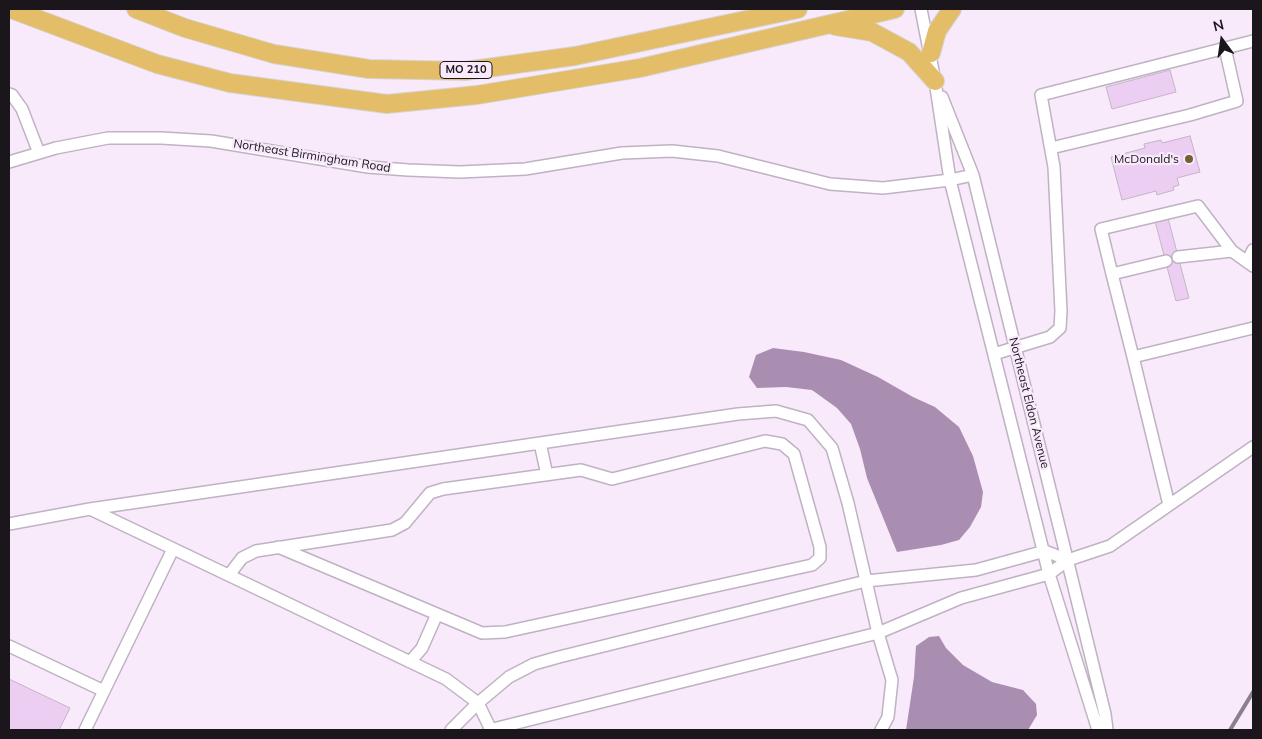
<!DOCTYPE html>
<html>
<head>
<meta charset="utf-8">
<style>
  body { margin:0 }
  #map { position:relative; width:1262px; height:739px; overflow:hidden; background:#f8eafb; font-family:Mulish,sans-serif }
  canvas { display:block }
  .frame { position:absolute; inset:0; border:10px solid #1b161c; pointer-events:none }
  .north { position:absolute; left:1197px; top:15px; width:50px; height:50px; -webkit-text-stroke:4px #f8eafb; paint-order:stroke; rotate:346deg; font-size:14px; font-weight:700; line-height:20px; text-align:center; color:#1b161c }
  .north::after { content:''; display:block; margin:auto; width:18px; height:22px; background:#1b161c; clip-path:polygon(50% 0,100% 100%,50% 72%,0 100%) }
</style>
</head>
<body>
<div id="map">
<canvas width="1262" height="739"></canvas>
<div class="frame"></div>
<div class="north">N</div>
</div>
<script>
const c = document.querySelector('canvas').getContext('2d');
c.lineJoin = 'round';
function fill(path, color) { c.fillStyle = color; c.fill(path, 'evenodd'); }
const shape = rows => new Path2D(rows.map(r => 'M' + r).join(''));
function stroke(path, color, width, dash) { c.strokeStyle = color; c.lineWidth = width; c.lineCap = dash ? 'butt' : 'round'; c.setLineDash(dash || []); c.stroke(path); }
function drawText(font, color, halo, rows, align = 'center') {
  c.font = font + ' Mulish,sans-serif'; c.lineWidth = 4.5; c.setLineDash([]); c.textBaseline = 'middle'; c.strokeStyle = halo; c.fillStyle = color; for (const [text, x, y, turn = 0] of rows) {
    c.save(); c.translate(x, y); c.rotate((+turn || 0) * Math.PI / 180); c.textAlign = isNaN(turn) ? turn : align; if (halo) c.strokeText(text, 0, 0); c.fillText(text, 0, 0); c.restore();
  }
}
const water = shape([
  [773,348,804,352,841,360,878,377,913,397,935,407,959,427,973,456,983,492,981,507,970,527,959,540,941,545,897,552,867,478,860,449,851,424,837,408,812,390,786,387,757,388,749,377,756,355],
  [939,636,946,648,963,665,992,682,1023,690,1036,704,1037,715,1028,730,906,730,914,677,916,646,929,637]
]);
const building = shape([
  [1170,70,1176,92,1112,109,1106,87,1170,70],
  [1190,136,1200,172,1177,178,1179,185,1173,187,1174,190,1157,195,1156,191,1122,200,1111,157,1145,148,1144,144,1161,140,1162,143,1190,136],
  [1168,218,1189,298,1176,301,1155,221,1168,218],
  [9,679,70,708,59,730,9,730,9,679]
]);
const minor = shape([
  [921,9,935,81,950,180,1049,574,1098,730],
  [9,94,12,95,22,109,39,153],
  [942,97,973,175,1105,714,1107,730],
  [1051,148,1190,115,1237,101,1225,48],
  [9,162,56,148,108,138,161,138,211,141,368,167,408,170,460,172,525,169,622,153,672,151,718,156,830,184,883,188,950,180,973,175],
  [1178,257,1232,251,1253,266],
  [1247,262,1253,250],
  [1112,274,1101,229,1198,206,1232,251],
  [994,354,1050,337,1060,328,1061,311,1054,167,1041,95,1253,41],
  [1133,357,1112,274,1166,261],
  [540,443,547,475],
  [1169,505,1133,357,1253,328],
  [90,509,446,679,478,703,491,730],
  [9,524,90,509,738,414,776,411,808,420,832,448,848,503,878,633,892,680,888,717,881,730],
  [229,575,242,558,256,551,392,530,405,523,430,493,443,489,581,470,612,479,765,441,782,444,794,454,820,547,820,558,812,565,505,632,482,633,278,547],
  [9,646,104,691],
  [410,662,422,648,437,614],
  [85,730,173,549],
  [451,730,478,703,509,677,534,664,559,657,866,581,976,570,1045,551,1068,560],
  [489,730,878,633,961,598,1049,574,1068,560,1110,546,1253,447]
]);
const highway = shape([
  [11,9,157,64,230,83,387,104,477,95,640,68,895,9],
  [136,9,185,28,274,54,369,69,465,71,575,56,798,9],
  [835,26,872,32,909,52,935,81],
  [931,53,937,31,952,9]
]);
const rail = shape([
  [1230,730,1253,692]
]);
const markers = [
  [1189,159,5,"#755f2f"]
];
const shields = [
  [466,70,52]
];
const shieldNames = [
  ["MO 210",466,70]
];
const streetNames = [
  ["Northeast Birmingham Road",312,156,9],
  ["Northeast Eldon Avenue",1029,403,76]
];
const poiNames = [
  ["McDonald's",1179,159]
];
fill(water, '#aa8eb1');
fill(building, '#eccef2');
stroke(building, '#c2b5c4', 1);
stroke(minor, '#bfb2c2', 14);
stroke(highway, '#d6d5d6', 20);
stroke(minor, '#fff', 11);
stroke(highway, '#e4bd68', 18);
stroke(rail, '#8a808c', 4);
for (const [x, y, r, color] of markers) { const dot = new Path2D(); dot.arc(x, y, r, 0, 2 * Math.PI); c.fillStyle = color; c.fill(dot); stroke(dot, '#f8eafb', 2); }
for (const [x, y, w] of shields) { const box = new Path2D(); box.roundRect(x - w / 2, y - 8.5, w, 17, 4); c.fillStyle = '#f8eafb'; c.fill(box); stroke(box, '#1b161c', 1); }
drawText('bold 11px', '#1b161c', null, shieldNames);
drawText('12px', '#1b161c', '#f8eafb', streetNames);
drawText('12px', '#1b161c', '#f8eafb', poiNames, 'right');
</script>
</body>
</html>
